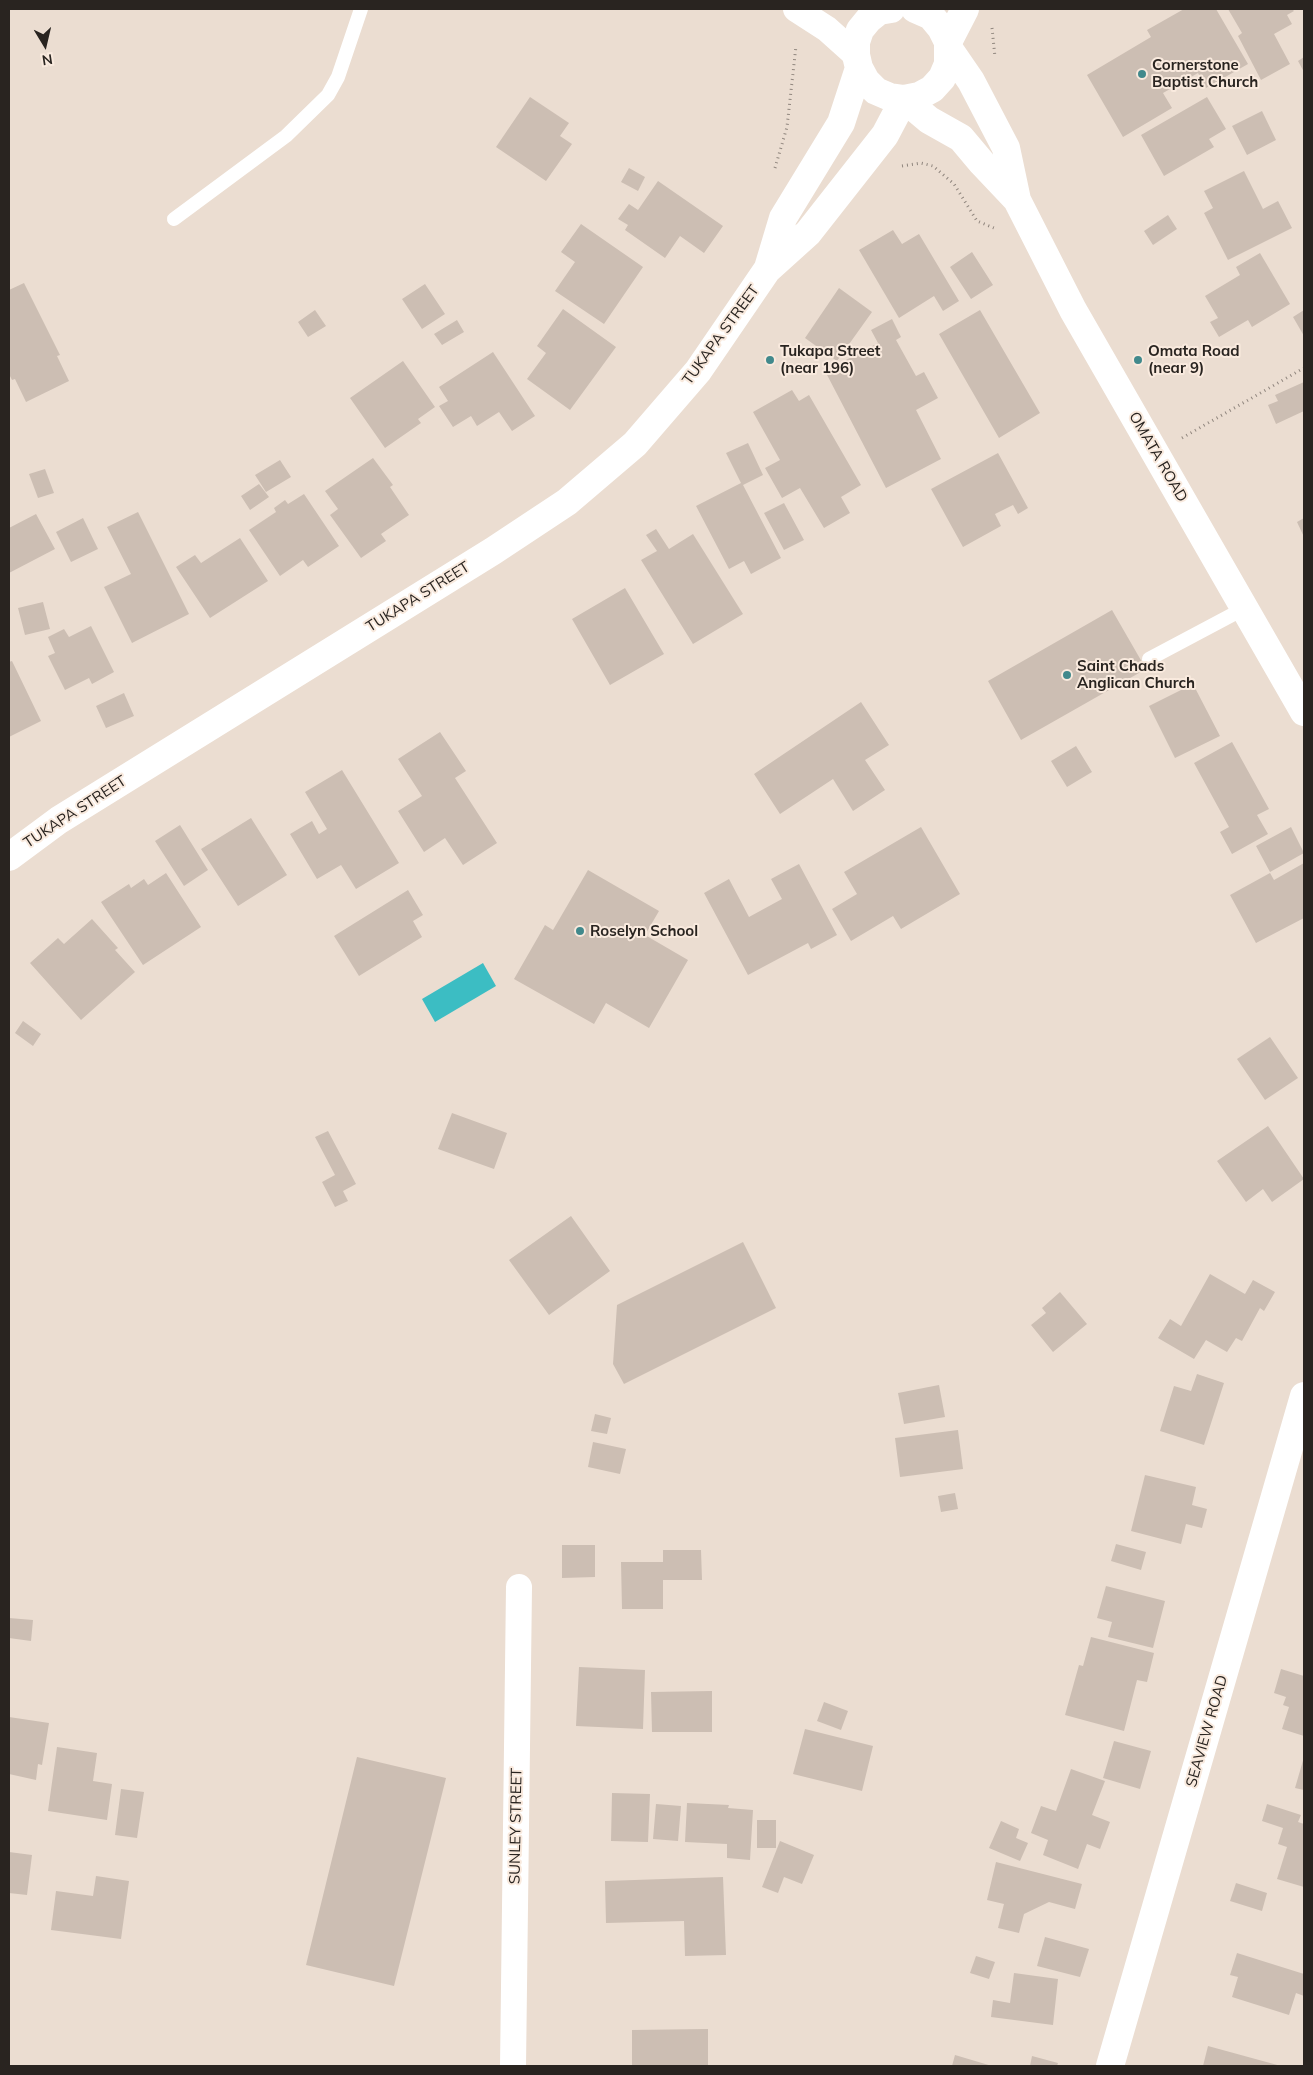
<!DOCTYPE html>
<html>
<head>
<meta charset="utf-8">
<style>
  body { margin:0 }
  #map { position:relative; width:1313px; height:2075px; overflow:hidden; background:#ebddd1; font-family:Mulish,sans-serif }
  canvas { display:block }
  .frame { position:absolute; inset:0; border:10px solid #292420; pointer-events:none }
  .north { position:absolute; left:20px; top:20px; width:50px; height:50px; -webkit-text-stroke:4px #f9eade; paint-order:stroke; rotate:171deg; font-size:14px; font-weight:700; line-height:20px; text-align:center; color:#292420 }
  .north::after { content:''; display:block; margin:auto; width:18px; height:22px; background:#292420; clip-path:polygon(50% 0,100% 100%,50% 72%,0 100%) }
</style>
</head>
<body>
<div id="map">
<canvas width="1313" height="2075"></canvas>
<div class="frame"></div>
<div class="north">N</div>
</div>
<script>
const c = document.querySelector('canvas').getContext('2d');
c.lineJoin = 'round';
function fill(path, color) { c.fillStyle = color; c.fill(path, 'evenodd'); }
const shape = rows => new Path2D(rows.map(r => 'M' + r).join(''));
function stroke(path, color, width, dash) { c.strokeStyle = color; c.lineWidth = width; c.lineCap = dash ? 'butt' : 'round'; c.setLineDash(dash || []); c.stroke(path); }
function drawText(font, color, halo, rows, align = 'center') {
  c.font = font + ' Mulish,sans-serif'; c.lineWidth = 4; c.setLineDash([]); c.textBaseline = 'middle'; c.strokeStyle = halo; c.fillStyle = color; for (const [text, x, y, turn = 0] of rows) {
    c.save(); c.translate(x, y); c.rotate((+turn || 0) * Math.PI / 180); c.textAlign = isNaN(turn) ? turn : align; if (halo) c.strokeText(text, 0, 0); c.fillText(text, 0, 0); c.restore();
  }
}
const water = shape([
  [483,963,496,986,435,1022,422,999]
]);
const building = shape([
  [1184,9,1216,9,1248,64,1206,88,1198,73,1163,93,1172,108,1123,137,1087,75,1151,37,1147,30],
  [1228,9,1292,9,1294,11,1287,15,1292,24,1274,34,1290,64,1261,80,1238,36,1242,33],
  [1304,57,1304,72,1298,61],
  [530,97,569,123,560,136,572,144,546,181,496,147],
  [1207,97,1226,129,1209,139,1214,147,1164,176,1141,135],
  [1262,111,1276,140,1247,155,1232,126],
  [629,168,645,177,638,191,621,182],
  [1244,171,1263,209,1278,201,1292,228,1228,260,1204,213,1213,208,1204,191],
  [658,181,723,226,704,253,680,236,665,258,625,230,628,225,618,219,629,204,638,210],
  [1168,215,1177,229,1153,245,1144,231],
  [581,224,643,267,604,324,555,291,575,262,561,252],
  [893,230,902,244,919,234,959,301,943,311,934,296,899,318,859,250],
  [972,252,993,285,971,299,950,267],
  [1260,253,1290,304,1252,327,1248,320,1219,337,1210,322,1218,318,1205,296,1240,275,1236,267],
  [24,283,60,355,57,356,69,381,26,402,15,379,12,380,9,374,9,290],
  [425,284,445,314,422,329,402,299],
  [839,288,872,312,837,361,805,338],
  [563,309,616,347,570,410,527,379,546,353,537,346],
  [315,310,326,326,308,337,298,322],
  [980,310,1040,413,999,438,939,334],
  [1304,310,1304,336,1293,317],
  [892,319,901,337,896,340,916,376,924,372,938,398,916,410,941,459,886,488,825,371,878,343,871,330],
  [457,320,464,332,442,345,434,334],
  [493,352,535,416,512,431,499,412,477,426,471,416,453,427,439,406,448,401,439,387],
  [403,361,435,407,418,419,421,423,385,448,350,398],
  [1304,382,1304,411,1276,424,1268,405,1278,401,1275,395],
  [792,390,799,401,809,395,861,485,841,497,850,513,824,528,800,488,782,498,765,468,780,460,753,412],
  [748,443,763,475,743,485,781,558,751,574,744,561,729,569,696,506,741,483,726,453],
  [998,453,1028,508,1018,514,1013,505,995,514,1001,526,963,547,931,489],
  [373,458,393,485,390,487,409,515,381,534,386,541,361,558,330,515,338,509,325,491],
  [280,460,291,477,266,492,255,475],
  [45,469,54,493,38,498,29,474],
  [259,484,269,497,250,510,241,496],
  [304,494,339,546,308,567,303,560,280,576,249,530,276,512,274,508,285,500,288,504],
  [784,503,804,540,784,550,764,513],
  [138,512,189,614,132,643,104,587,131,574,107,527],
  [36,514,55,549,9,573,9,528],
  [83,518,98,549,71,562,56,532],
  [1304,518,1304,537,1297,522],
  [656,529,669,549,693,534,743,614,693,644,641,560,657,551,646,535],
  [240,538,268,581,210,618,176,567,195,555,201,563],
  [625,588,664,654,610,685,572,619],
  [43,602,50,629,25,635,18,608],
  [1112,610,1146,669,1021,740,988,681],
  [91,626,114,672,92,684,89,678,65,690,48,656,55,653,48,637,64,629,69,637],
  [12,661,41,721,9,737,9,662],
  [1193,684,1220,736,1175,758,1149,706],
  [124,693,134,716,106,728,96,706],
  [861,702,889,745,865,760,885,790,853,811,833,779,780,814,754,774],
  [440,732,466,771,455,778,497,843,463,865,445,838,424,852,398,811,422,796,398,759],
  [1232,742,1269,809,1257,815,1268,834,1232,854,1220,832,1229,827,1194,763],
  [1076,746,1092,772,1067,787,1051,761],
  [342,770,399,863,356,889,341,865,317,879,290,834,312,821,319,834,327,829,305,792],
  [251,818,287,875,238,906,201,849],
  [180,825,208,870,184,886,155,841],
  [921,827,960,894,901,929,893,916,851,941,832,909,857,894,844,872],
  [1291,827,1304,853,1270,872,1256,846],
  [1304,863,1304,918,1256,943,1230,895,1270,873,1274,880],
  [799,864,837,935,811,949,808,943,748,975,704,893,729,879,749,917,782,899,771,879],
  [588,870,659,911,645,935,688,960,649,1028,606,1003,594,1024,514,979,545,925,553,930],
  [166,873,201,927,143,965,101,902,129,884,131,888,144,879,148,885],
  [408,890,423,915,413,921,422,937,359,976,334,936],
  [92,919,118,948,115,950,135,972,81,1020,30,963,58,938,64,944],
  [23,1021,41,1034,33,1046,15,1033],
  [1270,1037,1298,1078,1265,1100,1237,1059],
  [452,1113,507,1133,494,1169,438,1149],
  [1268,1126,1304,1179,1272,1202,1263,1189,1246,1202,1217,1161],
  [328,1131,356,1184,343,1191,348,1201,335,1207,322,1182,335,1175,315,1137],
  [571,1216,610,1271,549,1315,509,1260],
  [743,1242,776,1308,624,1384,613,1364,617,1305],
  [1210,1274,1245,1294,1253,1280,1275,1292,1264,1311,1260,1308,1242,1341,1236,1338,1227,1352,1206,1340,1194,1359,1158,1338,1170,1319,1181,1326],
  [1060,1292,1087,1324,1053,1352,1031,1325,1046,1313,1042,1308],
  [1197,1374,1224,1383,1204,1445,1160,1431,1174,1386,1191,1391],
  [939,1385,945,1417,904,1424,898,1393],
  [595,1414,611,1418,607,1434,591,1431],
  [958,1430,963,1469,900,1477,895,1438],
  [593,1442,626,1449,620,1474,588,1467],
  [1145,1475,1196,1487,1192,1505,1207,1509,1202,1528,1186,1524,1181,1544,1131,1531],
  [955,1493,958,1509,941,1512,938,1496],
  [1116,1544,1146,1552,1141,1570,1111,1561],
  [562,1545,595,1545,595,1577,562,1578],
  [663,1550,701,1550,702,1580,663,1580,663,1609,622,1609,621,1562,663,1562],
  [1106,1586,1165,1601,1153,1648,1108,1637,1112,1622,1097,1618],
  [9,1618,33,1620,31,1641,9,1638],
  [1091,1637,1154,1653,1147,1682,1137,1680,1124,1731,1065,1715,1079,1665,1083,1666],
  [579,1667,645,1670,643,1729,576,1726],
  [1281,1669,1304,1676,1304,1736,1282,1729,1289,1707,1283,1705,1286,1697,1274,1693],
  [712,1691,712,1732,652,1732,651,1692],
  [824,1702,848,1711,841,1730,817,1721],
  [9,1717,49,1723,42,1765,38,1764,36,1780,9,1774],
  [805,1729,873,1746,862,1791,793,1774],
  [1114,1741,1151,1751,1140,1789,1103,1778],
  [57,1747,97,1753,93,1781,112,1784,107,1820,48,1811],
  [357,1757,446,1778,394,1986,306,1965],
  [1304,1757,1304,1790,1295,1788],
  [1071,1769,1105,1781,1092,1815,1110,1822,1100,1849,1087,1844,1078,1869,1043,1855,1048,1840,1031,1833,1041,1806,1056,1811],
  [121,1789,144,1792,137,1838,115,1835],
  [612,1793,650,1794,648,1842,611,1841],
  [687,1803,729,1805,728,1808,753,1810,750,1860,727,1858,727,1844,685,1842],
  [656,1804,681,1806,678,1841,653,1839],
  [1267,1804,1301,1815,1298,1822,1304,1824,1304,1887,1277,1879,1287,1847,1278,1844,1283,1828,1262,1821],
  [757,1820,776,1820,776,1848,757,1848],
  [1001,1821,1019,1829,1016,1838,1028,1843,1020,1861,989,1848],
  [780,1841,814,1855,802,1884,784,1877,778,1893,762,1887],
  [9,1852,32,1855,27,1895,9,1893],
  [996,1862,1082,1884,1075,1909,1049,1902,1024,1914,1019,1933,998,1928,1004,1904,987,1900],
  [96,1876,129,1881,121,1939,51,1930,56,1891,93,1896],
  [723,1877,726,1955,685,1956,684,1921,606,1923,605,1881],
  [1236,1883,1267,1893,1262,1911,1230,1901],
  [1045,1937,1089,1949,1080,1977,1037,1966],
  [1237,1953,1304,1974,1304,1996,1296,1993,1289,2015,1232,1997,1238,1977,1230,1975],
  [976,1956,995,1962,989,1979,970,1973],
  [1014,1973,1058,1979,1053,2025,991,2017,993,2000,1010,2003],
  [708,2029,708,2066,632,2066,632,2030],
  [1208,2046,1281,2066,1203,2066],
  [955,2055,992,2066,952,2066],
  [1032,2056,1058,2063,1057,2066,1030,2066]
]);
const path = shape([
  [992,28,995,57],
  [902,166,921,163,933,166,954,184,977,221,994,228],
  [775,168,787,127,796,46],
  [1182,438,1304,368]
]);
const service = shape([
  [174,219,286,136,328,95,338,77,361,9],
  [1149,659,1245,608]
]);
const minor = shape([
  [796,9,827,29,856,55],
  [513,2066,519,1587]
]);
const tertiary = shape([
  [948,42,965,9],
  [1110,2066,1304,1396]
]);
const secondary = shape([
  [891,9,879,11,869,19,860,30,856,42,856,55,859,68,866,81,876,91,890,97,904,99,919,96,932,89,942,78,948,64,948,42,941,28,931,16,915,9],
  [949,49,971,81,1006,148,1017,200,1073,310,1304,712],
  [904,99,929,120,961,138,982,163,1017,200],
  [768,268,783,218,841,123,859,68],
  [9,857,59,820,493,551,567,502,635,444,698,371,767,270,808,233,885,135,904,99]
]);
const markers = [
  [1142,74,5,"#41898c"],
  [770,360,5,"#41898c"],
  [1138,360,5,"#41898c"],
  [1067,675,5,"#41898c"],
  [580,931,5,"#41898c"]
];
const poiNames = [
  ["Cornerstone",1152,65],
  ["Baptist Church",1152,82],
  ["Tukapa Street",780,351],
  ["(near 196)",780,368],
  ["Omata Road",1148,351],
  ["(near 9)",1148,368],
  ["Saint Chads",1077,666],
  ["Anglican Church",1077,683],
  ["Roselyn School",590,931]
];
const streetNames = [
  ["TUKAPA STREET",721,335,-54],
  ["OMATA ROAD",1158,457,60],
  ["TUKAPA STREET",418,597,-32],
  ["TUKAPA STREET",75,812,-33],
  ["SEAVIEW ROAD",1207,1731,-74],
  ["SUNLEY STREET",516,1826,-89]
];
fill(water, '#3cbdc3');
fill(building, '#ccbeb3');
stroke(path, '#90867e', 3, [1, 4]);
stroke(service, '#fff', 14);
stroke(minor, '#fff', 26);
stroke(tertiary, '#fff', 28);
stroke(secondary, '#fff', 28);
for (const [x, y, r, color] of markers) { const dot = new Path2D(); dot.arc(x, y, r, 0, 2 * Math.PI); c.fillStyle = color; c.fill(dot); stroke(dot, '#f9eade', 2); }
drawText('bold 15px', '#292420', '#f9eade', poiNames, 'left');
drawText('15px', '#292420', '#f9eade', streetNames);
</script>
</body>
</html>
